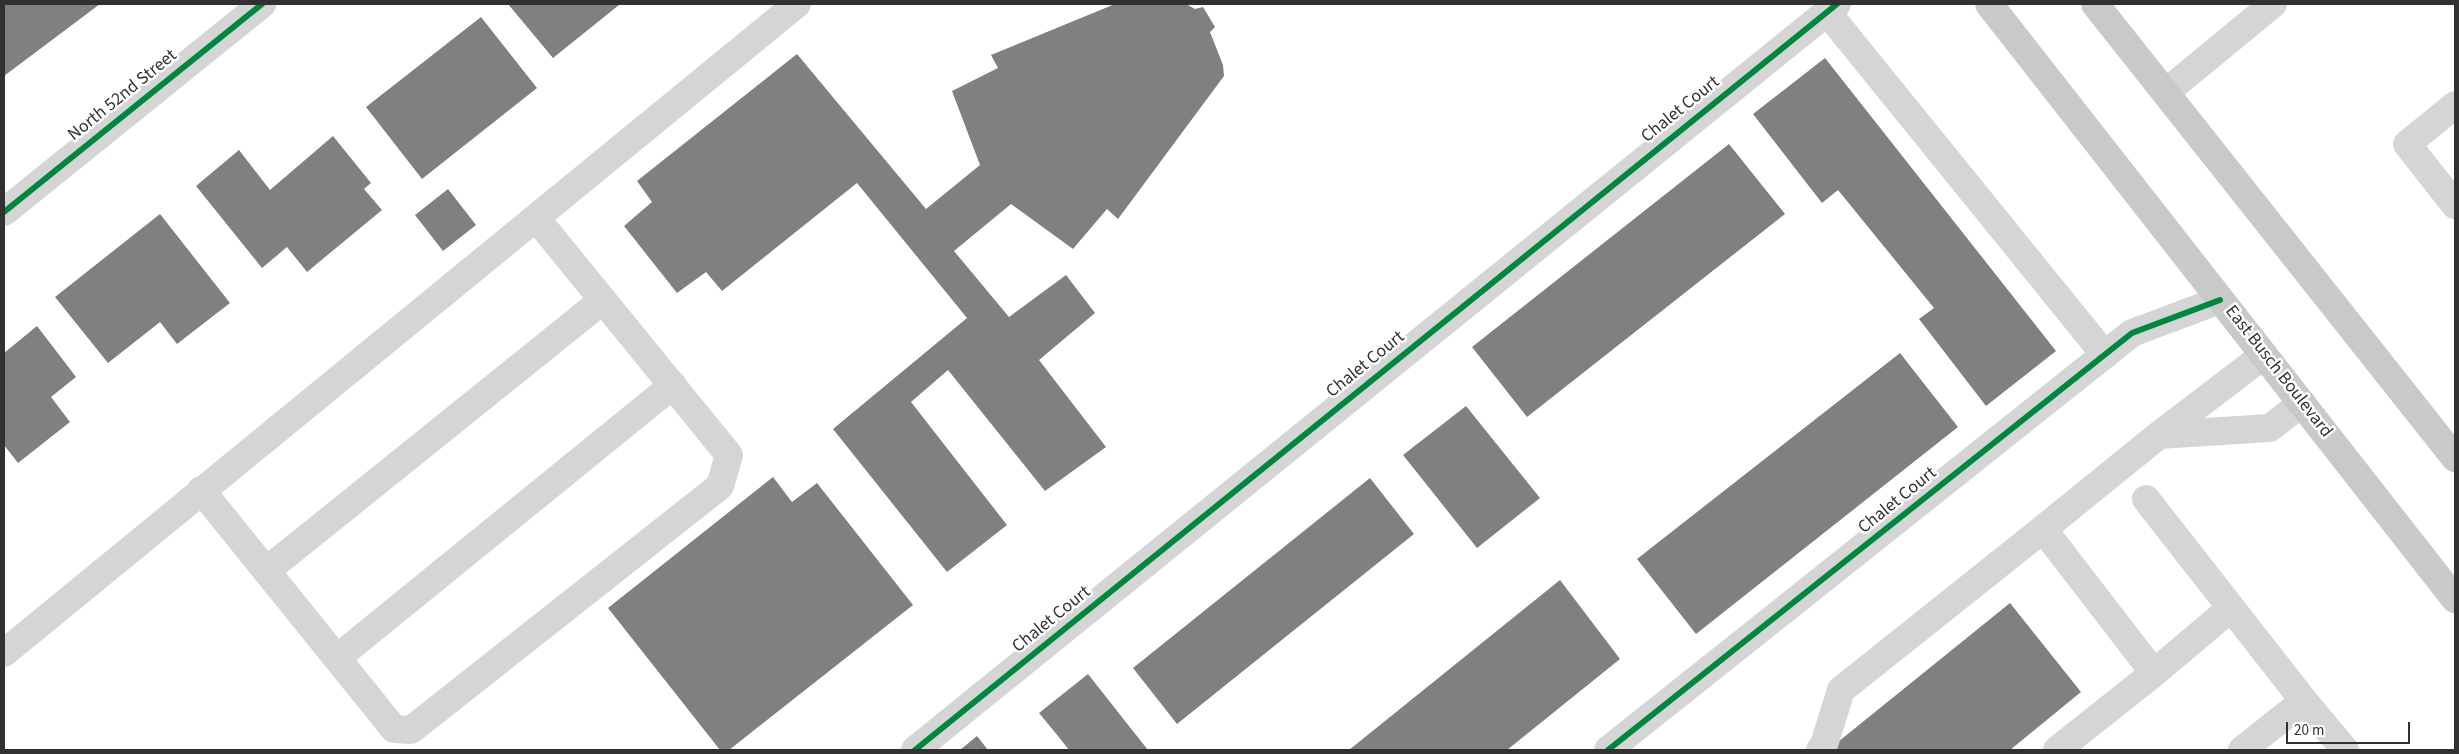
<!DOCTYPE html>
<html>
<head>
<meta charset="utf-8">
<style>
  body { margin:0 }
  #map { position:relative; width:2459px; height:754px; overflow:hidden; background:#fff; font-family:"Source Sans 3",sans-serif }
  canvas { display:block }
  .frame { position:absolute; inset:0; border:5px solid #313131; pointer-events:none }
  .scale { position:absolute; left:2286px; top:722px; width:124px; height:22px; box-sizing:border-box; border:2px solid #313131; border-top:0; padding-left:6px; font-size:15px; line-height:18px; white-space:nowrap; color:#313131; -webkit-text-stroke:4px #fff; paint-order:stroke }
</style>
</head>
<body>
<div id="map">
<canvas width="2459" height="754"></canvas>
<div class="frame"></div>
<div class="scale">20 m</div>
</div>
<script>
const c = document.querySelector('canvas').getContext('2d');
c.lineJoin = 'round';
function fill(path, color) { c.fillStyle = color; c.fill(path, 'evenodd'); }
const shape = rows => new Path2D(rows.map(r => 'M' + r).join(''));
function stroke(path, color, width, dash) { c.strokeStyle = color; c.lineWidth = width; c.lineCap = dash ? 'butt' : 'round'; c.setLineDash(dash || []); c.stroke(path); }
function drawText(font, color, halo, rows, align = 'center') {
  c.font = font + ' "Source Sans 3",sans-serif'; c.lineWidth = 5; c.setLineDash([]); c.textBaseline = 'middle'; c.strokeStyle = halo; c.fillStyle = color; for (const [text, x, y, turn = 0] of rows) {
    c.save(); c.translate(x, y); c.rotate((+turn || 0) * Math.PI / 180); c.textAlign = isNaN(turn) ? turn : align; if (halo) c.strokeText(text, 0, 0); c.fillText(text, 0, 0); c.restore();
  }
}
const building = shape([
  [4,4,100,4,4,76],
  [508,4,617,4,619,5,553,58],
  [1115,4,1186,4,1195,9,1203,7,1215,27,1210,32,1223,65,1224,76,1118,219,1107,209,1073,249,1011,204,954,251,1009,317,1066,275,1095,313,1039,360,1106,447,1045,491,948,370,911,402,1007,525,947,572,833,429,967,318,857,183,722,291,706,272,677,293,624,226,652,202,637,181,797,54,926,209,980,165,952,91,998,68,991,55],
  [481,17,537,88,422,179,366,107],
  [1825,58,2056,351,1986,406,1919,319,1934,308,1838,190,1822,203,1753,114],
  [333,136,371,183,364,189,382,210,307,272,287,247,262,268,196,186,239,150,270,190],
  [1729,144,1785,214,1527,417,1472,347],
  [448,189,476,225,443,251,415,215],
  [160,214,230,303,177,344,160,322,108,363,55,297],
  [37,326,76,377,51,397,70,422,18,463,4,445,4,353],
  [1900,353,1958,427,1696,634,1637,559],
  [1466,406,1540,498,1477,548,1403,455],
  [773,477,792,502,817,483,913,605,729,750,720,750,608,608],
  [1370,478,1414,534,1177,724,1133,668],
  [1560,580,1620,659,1507,750,1349,750],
  [2010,603,2081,692,2010,750,1828,750],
  [1088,674,1125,721,1148,750,1069,750,1058,736,1039,713],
  [977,736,988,750,960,750]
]);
const minor = shape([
  [1827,12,2105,355],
  [2166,92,2273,4],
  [2455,105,2407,144,2455,205],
  [4,212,262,4],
  [2159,435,2270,428,2302,403],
  [201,490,394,729,411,730,720,486,729,455,536,218],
  [2146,499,2304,701],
  [266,571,603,300],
  [4,653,797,4],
  [337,658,673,385],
  [2154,673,2231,608],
  [915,750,1837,4],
  [1608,750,2132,333,2220,300],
  [1820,750,1823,748,1841,690,2043,529],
  [2057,750,2154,673,2043,529,2159,435,2264,355],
  [2242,750,2304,701,2345,750]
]);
const major = shape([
  [1989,4,2455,599],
  [2095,4,2455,458]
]);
const cycleway = shape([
  [4,212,262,4],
  [915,750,1837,4],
  [1608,750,2132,333,2220,300]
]);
const streetNames = [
  ["North 52nd Street",123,96,-39],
  ["Chalet Court",1681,110,-39],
  ["Chalet Court",1366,365,-39],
  ["East Busch Boulevard",2278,372,52],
  ["Chalet Court",1898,501,-39],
  ["Chalet Court",1052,620,-39]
];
fill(building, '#808080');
stroke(minor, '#d5d5d5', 28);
stroke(major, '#c9c9c9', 28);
stroke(cycleway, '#00873e', 6);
drawText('18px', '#313131', '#fff', streetNames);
</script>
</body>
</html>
